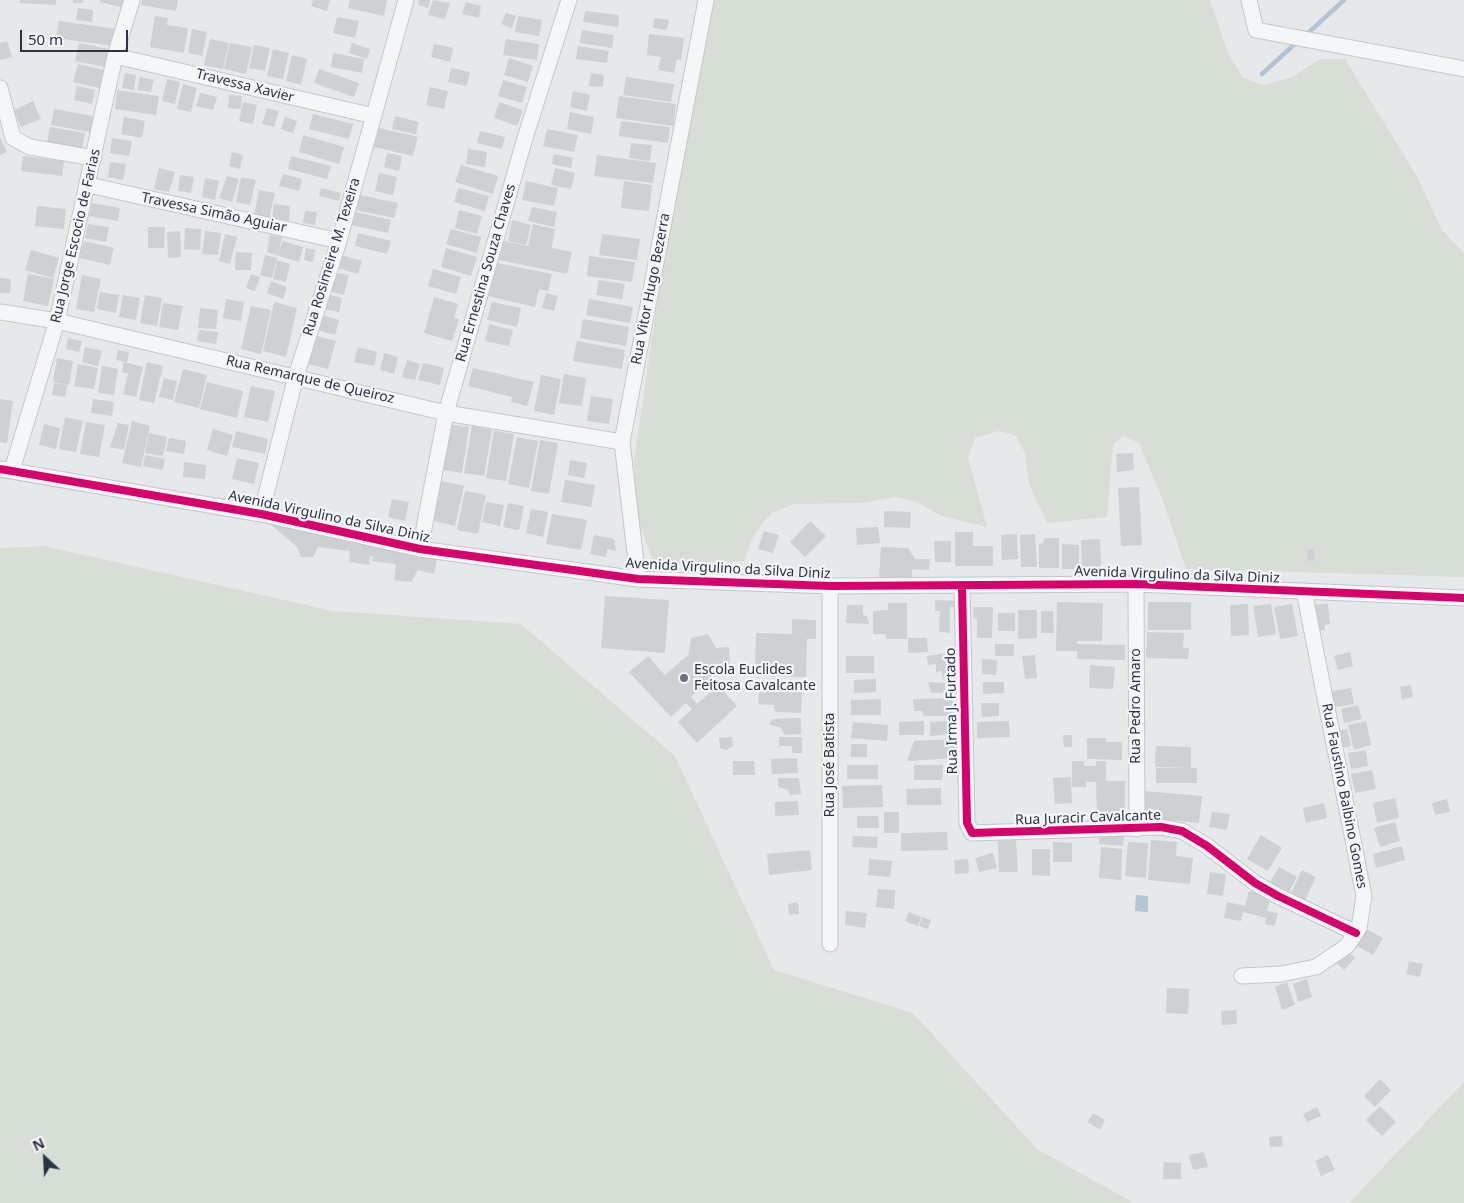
<!DOCTYPE html>
<html>
<head>
<meta charset="utf-8">
<style>
  body { margin:0 }
  #map { position:relative; width:1464px; height:1203px; overflow:hidden; background:#e6e8ea; font-family:"Noto Sans",sans-serif }
  canvas { display:block }
  .north { position:absolute; left:20px; top:1133px; width:50px; height:50px; -webkit-text-stroke:4px #f4f6f9; paint-order:stroke; rotate:335deg; font-size:14px; font-weight:700; line-height:20px; text-align:center; color:#2b3445 }
  .north::after { content:''; display:block; margin:auto; width:18px; height:22px; background:#2b3445; clip-path:polygon(50% 0,100% 100%,50% 72%,0 100%) }
  .scale { position:absolute; left:20px; top:30px; width:108px; height:22px; box-sizing:border-box; border:2px solid #2b3445; border-top:0; padding-left:6px; font-size:15px; line-height:18px; white-space:nowrap; color:#2b3445; -webkit-text-stroke:4px #f4f6f9; paint-order:stroke }
</style>
</head>
<body>
<div id="map">
<canvas width="1464" height="1203"></canvas>
<div class="north">N</div>
<div class="scale">50 m</div>
</div>
<script>
const c = document.querySelector('canvas').getContext('2d');
c.lineJoin = 'round';
function fill(path, color) { c.fillStyle = color; c.fill(path, 'evenodd'); }
const shape = rows => new Path2D(rows.map(r => 'M' + r).join(''));
function stroke(path, color, width, dash) { c.strokeStyle = color; c.lineWidth = width; c.lineCap = dash ? 'butt' : 'round'; c.setLineDash(dash || []); c.stroke(path); }
function drawText(font, color, halo, rows, align = 'center') {
  c.font = font + ' "Noto Sans",sans-serif'; c.lineWidth = 4.5; c.setLineDash([]); c.textBaseline = 'middle'; c.strokeStyle = halo; c.fillStyle = color; for (const [text, x, y, turn = 0] of rows) {
    c.save(); c.translate(x, y); c.rotate((+turn || 0) * Math.PI / 180); c.textAlign = isNaN(turn) ? turn : align; if (halo) c.strokeText(text, 0, 0); c.fillText(text, 0, 0); c.restore();
  }
}
const green = shape([
  [710,0,1210,0,1228,53,1243,78,1264,85,1293,77,1320,59,1345,59,1418,178,1441,229,1464,253,1464,577,1186,569,1162,498,1139,443,1124,436,1113,444,1107,517,1047,523,1029,484,1025,453,1021,445,1015,435,999,431,975,438,968,458,987,527,941,516,917,502,895,497,861,503,795,504,773,512,763,522,752,539,744,561,654,564,637,517,634,461,674,189],
  [44,546,333,611,521,624,675,756,774,970,913,1013,1037,1149,1134,1203,0,1203,0,548],
  [1464,1082,1464,1203,1349,1203]
]);
const water = shape([
  [1136,895,1148,896,1148,912,1135,911]
]);
const stream = shape([
  [1306,35,1344,0],
  [1262,74,1298,41]
]);
const building = shape([
  [20,0,56,0,56,5,20,3],
  [73,0,83,0,83,3,73,3],
  [100,0,125,0,123,8,100,2],
  [142,0,178,0,176,11,141,5],
  [313,0,330,0,327,11,311,6],
  [350,0,387,0,384,16,348,8],
  [419,0,430,0,428,8,418,5],
  [433,0,450,3,445,19,428,15],
  [466,2,481,6,479,18,462,14],
  [78,8,93,10,92,22,76,20],
  [585,11,619,15,618,27,583,22],
  [506,13,516,16,512,28,501,24],
  [155,16,168,18,167,25,188,28,184,53,150,47],
  [518,16,542,20,539,36,515,32],
  [337,17,359,21,355,38,333,33],
  [654,18,669,20,667,30,653,28],
  [59,21,117,29,114,46,56,38],
  [192,29,207,32,202,56,188,53],
  [582,30,614,35,612,48,580,43],
  [649,34,684,38,681,60,677,59,674,73,658,70,661,57,647,55],
  [210,39,229,43,223,69,204,65],
  [506,39,539,44,537,60,503,55],
  [7,41,12,57,0,60,0,43],
  [79,43,114,50,110,68,75,61],
  [230,43,252,47,246,74,224,69],
  [352,43,370,49,367,59,349,53],
  [434,44,453,48,450,62,431,57],
  [254,45,270,48,265,71,249,68],
  [578,46,609,51,607,63,576,59],
  [273,49,289,53,283,79,267,76],
  [333,53,364,59,362,73,331,67],
  [292,55,307,59,301,85,286,81],
  [509,58,533,66,528,82,504,75],
  [78,64,108,71,103,89,73,82],
  [451,68,470,72,467,86,448,82],
  [319,69,359,83,354,97,314,83],
  [125,73,136,75,134,90,122,88],
  [591,73,604,75,603,87,589,86],
  [140,77,154,80,151,92,137,90],
  [626,77,674,84,671,102,623,95],
  [167,79,180,82,175,104,162,101],
  [503,80,527,87,522,103,498,96],
  [183,84,197,88,191,112,177,109],
  [77,86,95,90,92,104,74,100],
  [430,87,448,91,444,109,426,105],
  [117,90,159,96,156,115,115,109],
  [573,91,590,95,587,111,570,107],
  [200,93,217,97,213,110,196,106],
  [229,95,242,96,241,109,228,108],
  [619,96,676,104,673,126,616,118],
  [33,101,41,119,21,127,14,110],
  [243,102,257,105,253,124,239,121],
  [499,102,523,110,517,126,494,118],
  [267,108,279,111,274,127,262,124],
  [54,109,93,116,90,132,51,125],
  [570,112,594,117,591,134,567,129],
  [313,114,353,124,349,139,309,129],
  [395,116,419,122,416,134,392,129],
  [124,117,145,121,142,138,121,134],
  [285,117,297,121,293,133,281,129],
  [621,121,670,127,668,143,619,136],
  [50,127,85,133,81,154,46,148],
  [379,128,418,137,413,156,374,147],
  [547,129,578,135,574,152,543,146],
  [480,131,505,137,502,149,477,143],
  [303,135,344,147,339,164,299,152],
  [0,137,7,152,0,155],
  [112,138,132,141,129,156,110,153],
  [631,143,652,145,650,161,629,158],
  [468,149,487,152,485,167,466,164],
  [232,152,243,155,240,169,229,166],
  [387,153,402,156,399,171,384,167],
  [554,154,573,158,571,168,552,164],
  [597,155,656,163,653,183,594,176],
  [23,156,64,161,62,176,21,171],
  [291,156,331,166,327,179,288,169],
  [110,162,126,164,123,180,108,177],
  [461,165,498,176,493,194,455,182],
  [159,168,175,172,169,192,154,189],
  [555,168,575,173,571,189,551,185],
  [379,173,397,177,393,195,375,191],
  [283,174,302,179,299,191,279,186],
  [180,175,194,177,191,193,178,191],
  [227,176,239,179,232,202,219,198],
  [241,177,256,180,250,205,236,202],
  [205,178,219,181,215,200,202,197],
  [526,181,558,188,554,206,522,200],
  [624,181,652,185,649,211,621,208],
  [321,188,341,193,339,201,319,196],
  [458,188,489,196,485,211,454,202],
  [259,190,275,193,269,219,254,216],
  [360,195,398,203,394,218,356,210],
  [92,203,120,208,118,221,89,216],
  [274,204,290,206,289,221,272,219],
  [37,206,66,209,64,229,35,226],
  [532,207,557,212,554,227,528,221],
  [459,210,482,216,477,234,455,228],
  [305,211,317,212,315,225,303,223],
  [355,212,391,220,388,233,352,225],
  [512,220,531,225,526,245,508,241],
  [88,224,109,227,106,242,85,238],
  [533,224,555,229,551,251,552,248,572,252,567,274,499,260,503,241,528,246],
  [148,227,165,227,164,248,148,248],
  [185,228,201,229,200,250,184,249],
  [451,229,481,237,477,253,446,244],
  [180,231,181,257,168,258,167,232],
  [205,231,221,233,218,255,202,254],
  [358,233,391,241,387,254,355,246],
  [225,234,237,237,230,264,219,261],
  [602,234,640,239,637,260,599,255],
  [270,235,282,237,279,252,283,241,303,247,299,262,267,252],
  [84,241,114,248,110,265,79,258],
  [306,248,315,250,313,262,304,260],
  [446,248,477,257,471,276,441,267],
  [31,250,59,258,53,278,25,270],
  [236,252,252,253,251,270,235,270],
  [265,255,277,258,272,278,260,275],
  [341,255,362,261,358,274,337,268],
  [589,256,635,262,632,282,587,276],
  [277,260,290,264,286,282,273,279],
  [497,263,552,274,548,291,539,289,535,307,488,296],
  [433,269,461,277,456,294,428,286],
  [333,272,349,275,344,295,329,291],
  [28,274,54,279,48,306,23,301],
  [251,274,260,277,255,291,246,288],
  [82,275,101,279,94,312,76,309],
  [0,278,11,279,10,293,0,293],
  [599,280,625,284,622,299,596,295],
  [271,281,287,287,283,299,267,293],
  [100,292,119,295,116,313,97,309],
  [546,293,558,296,554,311,542,308],
  [327,294,342,298,339,312,324,309],
  [123,295,140,298,136,320,119,317],
  [145,295,162,298,157,326,140,323],
  [434,297,458,304,454,318,459,319,452,341,424,333],
  [226,299,244,302,241,321,223,318],
  [589,299,633,307,630,323,586,315],
  [274,302,297,308,286,357,263,351],
  [492,302,521,308,517,327,487,320],
  [163,303,183,306,178,330,159,327],
  [251,306,271,310,261,354,241,349],
  [200,308,218,310,216,329,198,328],
  [321,315,339,320,335,335,317,330],
  [583,319,629,327,626,346,580,338],
  [489,324,513,330,509,346,485,341],
  [199,330,218,332,216,344,197,341],
  [311,334,336,341,328,369,303,363],
  [68,338,82,341,79,352,66,349],
  [577,341,625,350,622,369,573,361],
  [85,347,102,351,98,366,82,362],
  [358,347,377,352,374,366,354,362],
  [118,350,129,352,127,362,116,360],
  [384,353,398,357,394,374,380,370],
  [57,358,73,361,69,385,53,382],
  [407,360,420,364,415,380,402,377],
  [124,362,143,367,136,397,123,394,128,374,122,372],
  [147,362,163,366,154,403,139,400],
  [423,363,444,368,440,385,418,380],
  [78,364,98,368,94,389,74,386],
  [102,366,118,369,114,395,98,393],
  [473,368,534,382,527,406,511,402,512,397,468,386],
  [183,369,207,375,199,408,174,402],
  [564,374,586,378,582,406,559,403],
  [541,375,561,379,554,415,534,411],
  [164,378,177,381,173,400,159,397],
  [207,382,243,391,237,418,200,409],
  [54,383,67,385,65,397,52,395],
  [251,386,275,391,268,422,244,417],
  [591,396,613,399,609,424,587,421],
  [0,399,13,401,7,443,0,442],
  [93,399,114,402,112,416,91,413],
  [65,417,83,421,76,452,59,449],
  [132,421,150,426,141,467,122,463],
  [86,422,105,425,99,457,80,454],
  [118,423,129,425,124,450,110,447],
  [44,424,60,428,56,449,39,445],
  [446,424,469,427,462,473,438,469],
  [472,426,492,430,484,476,464,473],
  [213,429,233,435,227,456,207,450],
  [236,431,268,439,265,454,232,447],
  [494,431,514,434,506,481,486,478],
  [149,433,167,437,163,456,145,453],
  [517,437,538,441,529,488,508,484],
  [169,438,186,441,184,454,166,451],
  [540,440,558,443,549,494,531,491],
  [1133,453,1134,470,1117,472,1116,454],
  [145,455,165,459,163,470,143,466],
  [237,458,259,463,254,484,232,479],
  [570,460,587,463,584,478,568,475],
  [184,462,206,465,205,479,183,477],
  [438,480,464,486,455,526,429,520],
  [565,480,595,485,591,507,561,502],
  [1139,487,1142,545,1121,546,1118,488],
  [465,491,486,495,478,534,457,530],
  [392,499,409,502,405,521,388,517],
  [486,502,504,505,500,526,482,522],
  [508,503,524,506,519,530,503,527],
  [531,509,548,512,543,537,526,533],
  [884,511,911,512,910,528,884,527],
  [552,514,587,520,581,550,546,544],
  [810,521,826,536,805,557,790,542],
  [269,523,437,559,434,574,418,570,411,582,394,580,396,564,372,561,373,556,370,556,369,565,349,562,350,551,318,547,313,557,301,557,297,547],
  [878,527,880,543,857,545,856,528],
  [764,531,779,535,773,553,758,549],
  [955,532,973,532,973,546,993,546,993,566,955,566],
  [1017,534,1018,559,1002,560,1001,535],
  [1035,534,1037,567,1021,567,1020,535],
  [594,535,614,539,616,551,607,549,606,557,590,554],
  [1044,538,1059,538,1059,568,1039,568,1039,544,1043,543],
  [1100,539,1101,567,1082,568,1081,540],
  [934,541,951,541,951,562,935,562],
  [1062,544,1079,545,1079,569,1062,569],
  [881,547,908,548,915,559,930,559,929,570,912,569,912,579,879,578],
  [1314,549,1315,560,1308,561,1307,550],
  [605,596,669,600,665,653,601,648],
  [935,600,957,601,957,607,950,607,950,633,939,632,940,611,935,611],
  [1057,602,1103,603,1102,641,1077,641,1077,644,1125,645,1125,660,1077,659,1077,651,1056,651],
  [1148,602,1191,602,1191,630,1148,630],
  [888,603,907,603,907,639,886,639,886,634,873,634,873,611,888,610],
  [1248,604,1249,635,1231,636,1230,605],
  [1271,604,1276,634,1258,637,1253,606],
  [1292,604,1298,636,1280,639,1274,607],
  [1328,604,1330,624,1324,625,1325,630,1316,631,1313,605],
  [847,605,863,605,863,614,867,617,869,624,846,623],
  [974,607,993,607,992,638,977,638,977,620,973,617],
  [1018,610,1037,610,1037,638,1018,639],
  [1041,611,1053,611,1054,633,1041,633],
  [998,613,1015,613,1015,631,998,631],
  [792,619,816,620,816,639,807,639,806,677,755,676,756,633,792,634],
  [1147,632,1184,633,1183,648,1189,648,1188,659,1146,658],
  [708,634,716,648,729,647,730,675,714,675,691,697,697,704,718,685,737,706,697,743,678,722,692,709,686,703,671,717,629,672,648,656,665,675,689,654,691,638],
  [908,638,927,638,928,652,908,653],
  [995,644,1014,644,1014,656,995,656],
  [955,652,957,677,943,679,942,671,936,672,936,664,928,665,927,656],
  [1350,652,1353,666,1338,670,1334,656],
  [1035,655,1037,678,1025,679,1022,656],
  [846,656,874,656,874,673,846,673],
  [982,659,997,660,996,675,982,674],
  [1090,665,1115,667,1113,689,1089,688],
  [876,679,876,692,854,693,854,680],
  [928,682,945,683,945,693,931,693],
  [983,682,1004,682,1004,693,983,694],
  [1411,685,1413,697,1402,699,1400,687],
  [1351,688,1354,704,1335,707,1332,691],
  [759,689,802,691,801,713,775,712,774,705,758,704],
  [953,698,954,716,924,716,922,711,914,711,913,699],
  [881,699,881,715,851,715,851,700],
  [981,703,999,703,999,716,982,717],
  [1358,705,1362,719,1344,723,1341,709],
  [801,718,801,734,785,735,781,728,769,724,773,719],
  [924,721,924,735,899,735,899,722],
  [950,721,951,734,930,736,930,722],
  [1009,721,1010,737,977,738,977,722],
  [1366,721,1371,745,1354,750,1348,725],
  [853,722,888,725,887,741,851,738],
  [1347,729,1351,746,1340,748,1336,731],
  [1063,735,1072,735,1072,747,1064,747],
  [732,737,733,746,726,750,720,748,719,738],
  [779,737,802,737,802,753,792,753,792,746,779,746],
  [1087,738,1106,738,1106,742,1122,742,1122,760,1087,759],
  [954,739,955,758,907,761,914,741],
  [851,744,867,744,867,757,851,757],
  [1156,746,1191,747,1191,768,1155,767],
  [1366,750,1368,766,1351,769,1348,753],
  [797,758,798,773,772,774,771,759],
  [733,761,754,761,755,775,733,775],
  [1072,761,1084,761,1084,766,1096,766,1096,761,1106,761,1106,781,1125,781,1125,818,1097,818,1096,782,1086,782,1086,787,1072,787],
  [847,765,878,765,878,779,847,779],
  [914,765,943,765,942,780,914,780],
  [1156,768,1197,768,1197,783,1156,783],
  [1372,770,1376,789,1355,793,1351,774],
  [1071,777,1072,803,1055,804,1053,778],
  [778,778,799,778,801,794,790,795,788,790,778,787],
  [882,785,883,807,843,808,842,786],
  [941,788,941,805,907,805,906,789],
  [1145,791,1202,796,1199,823,1142,818],
  [1395,798,1399,818,1377,823,1373,803],
  [1447,799,1450,812,1435,815,1432,803],
  [798,801,799,815,775,816,775,802],
  [1324,803,1327,818,1306,823,1303,808],
  [884,812,899,812,899,833,884,833],
  [1212,812,1230,814,1227,830,1209,827],
  [857,816,878,816,879,828,857,828],
  [1395,822,1400,841,1380,847,1374,828],
  [947,832,948,850,901,851,901,833],
  [1100,833,1124,835,1123,846,1099,844],
  [1261,835,1282,848,1268,871,1247,859],
  [853,836,878,837,877,848,852,847],
  [1016,840,1018,872,999,872,998,841],
  [1151,840,1177,842,1176,856,1193,858,1190,884,1148,880],
  [1053,842,1072,843,1072,862,1053,862],
  [1128,842,1148,843,1146,878,1125,876],
  [1402,846,1405,860,1376,868,1373,854],
  [1101,847,1122,849,1121,880,1099,878],
  [1032,849,1050,849,1050,876,1032,875],
  [810,850,812,870,769,875,767,854],
  [993,853,997,868,979,872,975,858],
  [869,859,892,861,890,877,868,875],
  [968,859,969,873,955,874,954,860],
  [1279,867,1297,877,1289,892,1270,882],
  [1302,870,1316,877,1303,904,1289,897],
  [1210,872,1226,874,1223,896,1207,894],
  [878,889,895,890,894,909,876,907],
  [1249,891,1271,896,1267,911,1278,913,1275,926,1265,924,1266,918,1243,912,1241,921,1224,918,1227,902,1245,906],
  [798,902,799,914,789,915,788,904],
  [846,911,867,913,865,928,845,925],
  [909,912,921,917,918,926,905,921],
  [922,917,931,920,928,929,919,926],
  [1364,928,1383,938,1373,955,1355,945],
  [1347,950,1355,958,1344,970,1335,962],
  [1409,961,1423,964,1420,977,1406,974],
  [1307,979,1312,997,1298,1002,1293,984],
  [1287,982,1295,1005,1282,1010,1275,987],
  [1167,988,1189,989,1188,1014,1166,1013],
  [1236,1010,1237,1024,1222,1025,1221,1011],
  [1380,1079,1391,1090,1375,1107,1364,1096],
  [1380,1106,1396,1122,1382,1136,1366,1120],
  [1317,1107,1321,1116,1307,1122,1303,1114],
  [1093,1113,1105,1120,1100,1130,1088,1122],
  [1282,1136,1283,1146,1270,1147,1269,1137],
  [1204,1152,1208,1167,1193,1170,1189,1155],
  [1328,1155,1335,1170,1321,1176,1315,1161],
  [1164,1162,1181,1163,1181,1179,1163,1179]
]);
const minor = shape([
  [1249,0,1256,30,1464,69],
  [115,56,374,116],
  [0,88,13,138,30,147,94,158],
  [89,185,339,241],
  [0,312,57,321,446,413,622,442],
  [0,469,261,514,420,549,638,579,830,586,1136,584,1464,598],
  [12,470,57,321,115,56,132,0],
  [261,514,296,376,339,241,406,0],
  [420,549,446,413,525,138,569,0],
  [638,579,622,442,706,0],
  [1136,584,1137,829],
  [830,586,830,944],
  [962,586,967,823,972,833,1161,827,1182,831,1207,846,1255,883,1278,896,1356,933],
  [1242,976,1281,974,1316,967,1347,946,1359,928,1364,896,1304,591]
]);
const cycleway = shape([
  [0,469,261,514,420,549,638,579,830,586,1136,584,1464,598],
  [962,586,967,823,972,833,1161,827,1182,831,1207,846,1255,883,1278,896,1356,933]
]);
const markers = [
  [684,678,5,"#6c737f"]
];
const streetNames = [
  ["Travessa Xavier",245,86,14],
  ["Travessa Simão Aguiar",214,213,12],
  ["Rua Jorge Escocio de Farias",76,236,-77],
  ["Rua Rosimeire M. Texeira",332,257,-73],
  ["Rua Ernestina Souza Chaves",486,273,-74],
  ["Rua Vitor Hugo Bezerra",651,289,-79],
  ["Rua Remarque de Queiroz",310,380,13],
  ["Avenida Virgulino da Silva Diniz",329,517,12],
  ["Avenida Virgulino da Silva Diniz",728,569,3],
  ["Avenida Virgulino da Silva Diniz",1177,575,2],
  ["Rua Pedro Amaro",1136,706,-90],
  ["Rua Irma J. Furtado",952,711,-91],
  ["Rua José Batista",830,765,-90],
  ["Rua Faustino Balbino Gomes",1344,796,79],
  ["Rua Juracir Cavalcante",1088,818,-2]
];
const poiNames = [
  ["Escola Euclides",694,670],
  ["Feitosa Cavalcante",694,686]
];
fill(green, '#d6ded6');
fill(water, '#b4c4d5');
stroke(stream, '#b4c4d5', 4.5);
fill(building, '#ced0d3');
stroke(minor, '#c4c6c8', 17);
stroke(minor, '#f5f6f7', 15);
stroke(cycleway, '#d6006c', 8);
for (const [x, y, r, color] of markers) { const dot = new Path2D(); dot.arc(x, y, r, 0, 2 * Math.PI); c.fillStyle = color; c.fill(dot); stroke(dot, '#f4f6f9', 2); }
drawText('14px', '#2b3445', '#f4f6f9', streetNames);
drawText('14px', '#2b3445', '#f4f6f9', poiNames, 'left');
</script>
</body>
</html>
